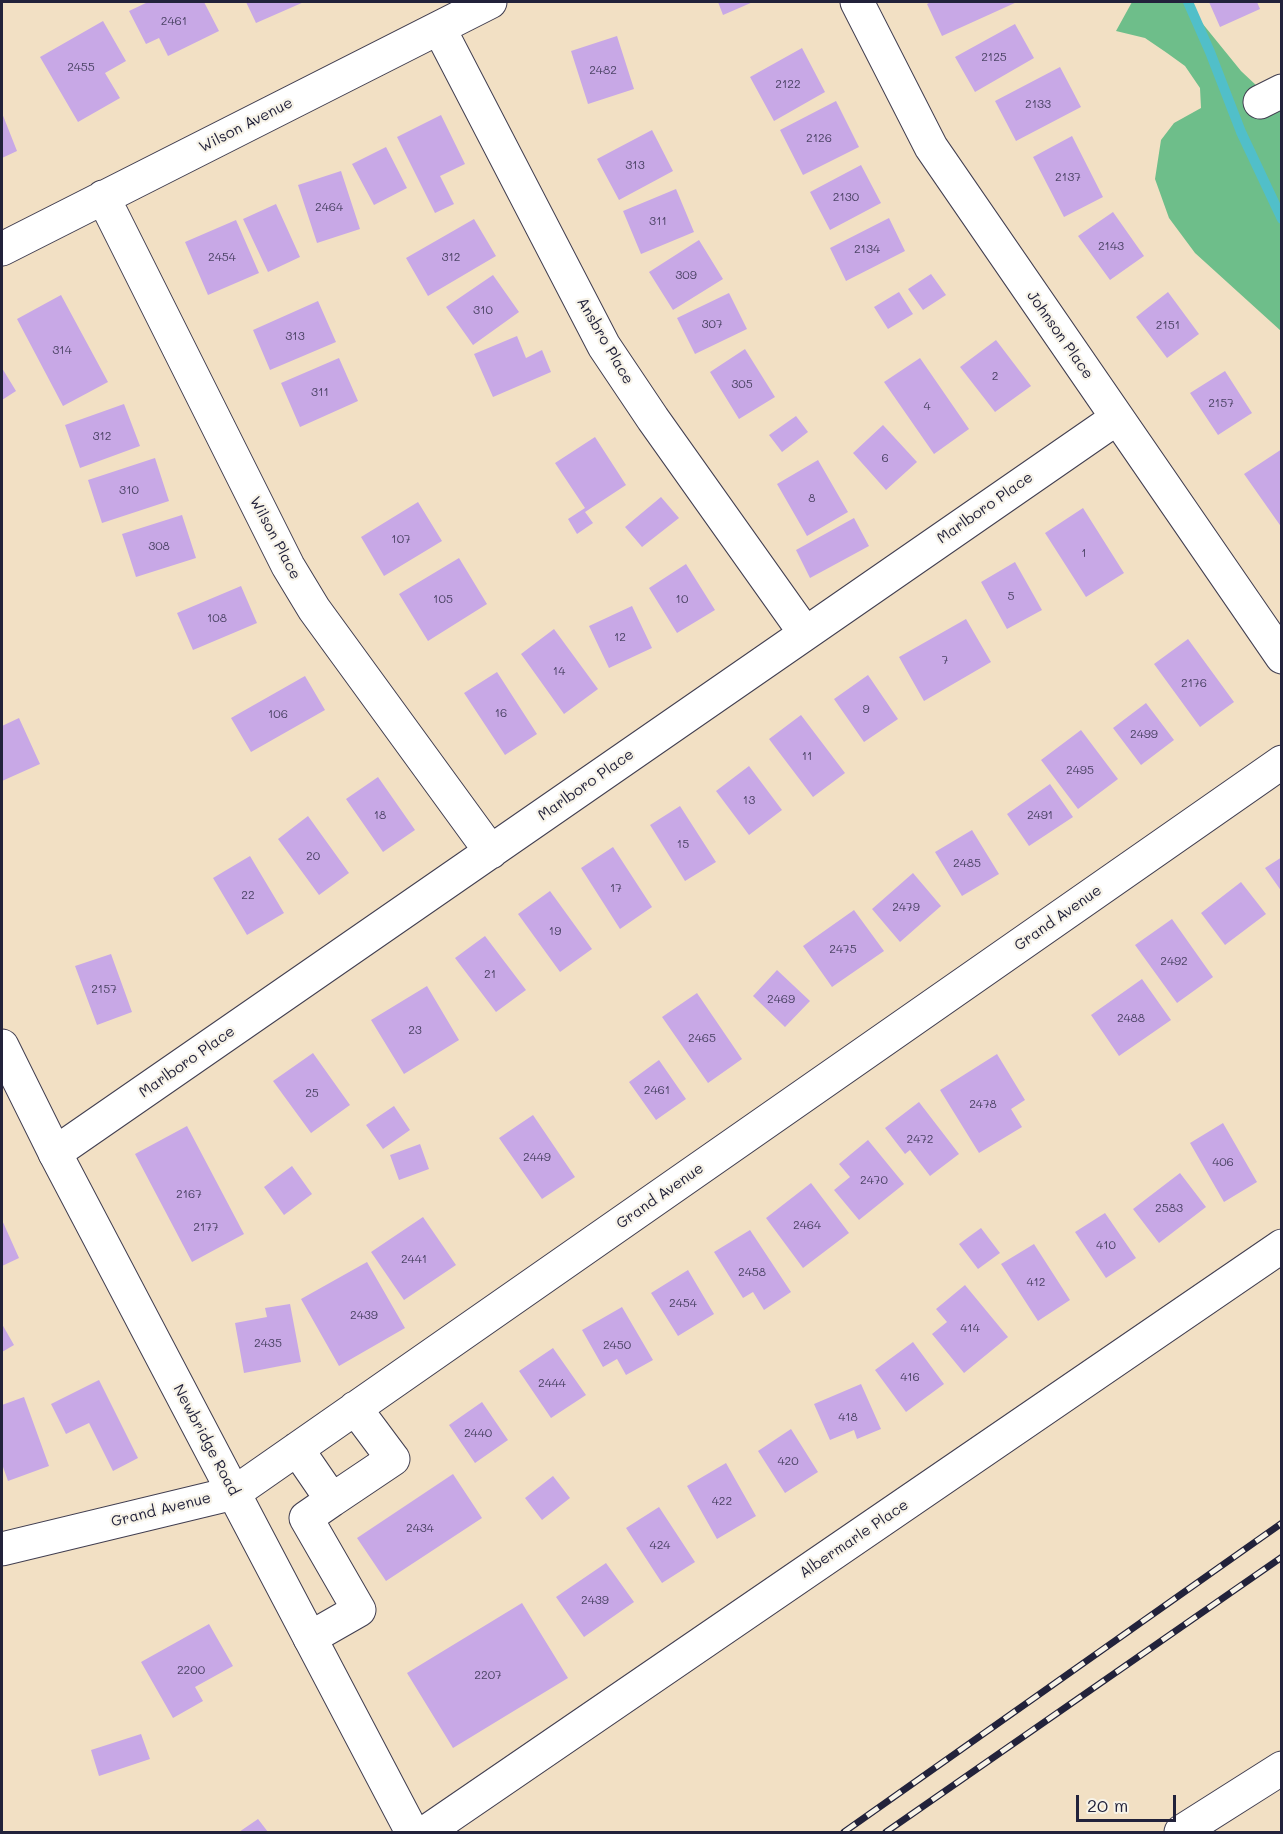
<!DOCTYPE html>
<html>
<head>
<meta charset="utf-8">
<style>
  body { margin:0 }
  #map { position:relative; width:1283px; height:1834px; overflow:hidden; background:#f2e0c4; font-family:Mali,sans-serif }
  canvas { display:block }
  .frame { position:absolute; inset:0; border:3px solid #22223b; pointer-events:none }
  .scale { position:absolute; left:1076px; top:1795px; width:100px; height:27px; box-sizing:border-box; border:3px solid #22223b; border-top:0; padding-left:8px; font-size:18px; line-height:21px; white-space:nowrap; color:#22223b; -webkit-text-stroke:4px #f7f3e8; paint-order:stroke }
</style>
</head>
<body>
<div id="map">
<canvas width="1283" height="1834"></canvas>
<div class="frame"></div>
<div class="scale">20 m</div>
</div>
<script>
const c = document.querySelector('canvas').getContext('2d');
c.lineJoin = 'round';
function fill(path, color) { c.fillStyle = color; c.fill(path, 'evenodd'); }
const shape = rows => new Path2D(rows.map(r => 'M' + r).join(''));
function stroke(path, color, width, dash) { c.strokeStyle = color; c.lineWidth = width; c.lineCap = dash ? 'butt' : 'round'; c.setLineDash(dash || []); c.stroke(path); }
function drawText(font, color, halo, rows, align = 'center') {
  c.font = font + ' Mali,sans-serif'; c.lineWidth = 4.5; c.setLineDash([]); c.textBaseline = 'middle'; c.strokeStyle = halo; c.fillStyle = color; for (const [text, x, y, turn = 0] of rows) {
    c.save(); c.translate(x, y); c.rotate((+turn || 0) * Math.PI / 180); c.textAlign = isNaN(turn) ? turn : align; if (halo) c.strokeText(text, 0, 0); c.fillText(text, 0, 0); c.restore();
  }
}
const forest = shape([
  [1132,2,1185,2,1241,71,1258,87,1281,92,1281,331,1195,253,1169,218,1155,179,1161,140,1174,123,1201,108,1200,88,1185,66,1167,53,1145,38,1116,31]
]);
const stream = shape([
  [1188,2,1210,52,1241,132,1282,219]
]);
const building = shape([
  [148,2,204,2,219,31,168,56,159,38,146,44,129,11],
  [246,2,304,2,256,23],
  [718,2,753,2,723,15],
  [931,2,1017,2,942,36,927,4],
  [1209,2,1257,2,1260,9,1220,27],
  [103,21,126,61,105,73,120,98,78,122,40,57],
  [1015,24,1034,58,975,92,955,57],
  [617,36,634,89,588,104,571,51],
  [802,48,825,92,774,121,750,77],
  [1060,67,1081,107,1016,141,995,101],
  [836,101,859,147,803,175,780,130],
  [2,113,17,151,2,158],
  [441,115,465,164,440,176,454,204,435,213,397,137],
  [652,130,673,171,619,200,597,159],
  [1072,136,1103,197,1064,217,1033,157],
  [386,147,407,188,374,205,352,164],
  [861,165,881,203,830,230,810,192],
  [341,171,360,229,317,243,298,185],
  [676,189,694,232,641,254,623,211],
  [276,204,300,257,268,272,243,219],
  [1113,212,1144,256,1110,280,1078,236],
  [889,218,905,251,846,281,830,248],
  [474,219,496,256,428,296,406,258],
  [236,220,259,273,208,295,185,242],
  [699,240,723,279,673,310,649,272],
  [931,274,946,295,923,310,908,289],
  [493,275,519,312,473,345,446,307],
  [899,292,913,314,888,329,874,307],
  [1168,292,1199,334,1167,358,1136,317],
  [729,293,747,329,695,354,677,318],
  [61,295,108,382,63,406,17,319],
  [318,301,336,342,270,370,253,330],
  [517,336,526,358,542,350,551,372,493,397,474,354],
  [996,340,1031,386,995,412,960,367],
  [745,349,775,397,739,419,710,372],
  [339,358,358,401,300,427,281,383],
  [920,358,969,429,934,454,884,382],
  [2,368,16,391,2,400],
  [1225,371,1252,413,1218,435,1190,393],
  [124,404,140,446,80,468,65,425],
  [796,416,808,432,782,452,769,435],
  [883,425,917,462,886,490,853,453],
  [595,437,626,485,585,512,593,523,577,534,568,519,585,508,555,463],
  [1282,449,1282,528,1244,474],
  [155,458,169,501,102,523,88,480],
  [818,460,848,512,807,536,777,484],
  [661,497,679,518,642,547,625,527],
  [418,502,442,541,384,576,361,537],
  [1083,508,1124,573,1086,597,1045,533],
  [182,515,196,558,136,577,122,534],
  [854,518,869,546,810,578,796,550],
  [459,558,487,604,428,641,399,594],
  [1015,562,1042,610,1007,629,981,582],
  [686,564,715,610,677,633,649,588],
  [241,586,257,623,193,650,177,613],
  [632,606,652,648,609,668,589,626],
  [966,619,991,662,924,701,899,657],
  [554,629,598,689,564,714,521,654],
  [1188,639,1234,702,1200,727,1154,664],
  [497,672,537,734,505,755,464,693],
  [868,675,898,719,864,742,834,699],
  [305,676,325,710,251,752,231,718],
  [1146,703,1174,740,1141,765,1113,728],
  [801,715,845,773,813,797,769,739],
  [19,718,40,764,2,781,2,726],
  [1081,730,1118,779,1078,809,1041,760],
  [749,766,782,810,749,835,716,791],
  [378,777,415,830,383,852,346,799],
  [1050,784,1073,817,1029,846,1007,814],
  [680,806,716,862,685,881,650,825],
  [308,816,349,873,319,895,278,839],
  [972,830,999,874,962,896,935,852],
  [613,847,652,907,620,929,581,868],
  [250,856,284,913,247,935,213,878],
  [1282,857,1282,892,1265,868],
  [913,873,941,906,900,942,872,909],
  [1241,882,1266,914,1225,945,1201,913],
  [550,891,592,949,560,972,518,914],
  [854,910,884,951,832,987,803,946],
  [1172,919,1213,977,1177,1003,1135,945],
  [485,936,526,990,496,1012,455,958],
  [111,954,132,1012,97,1025,75,966],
  [777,970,810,1001,785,1027,753,996],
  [1142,979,1171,1020,1119,1056,1091,1015],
  [427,986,459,1040,404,1074,371,1020],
  [697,993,742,1059,708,1083,662,1017],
  [313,1053,350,1105,311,1133,273,1081],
  [997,1054,1025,1100,1011,1109,1022,1127,979,1153,940,1090],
  [659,1060,686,1099,656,1120,629,1082],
  [919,1102,959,1154,930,1176,910,1150,905,1154,885,1128],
  [394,1106,410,1130,383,1149,366,1125],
  [533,1115,575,1177,542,1199,499,1138],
  [1223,1123,1257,1182,1224,1202,1190,1143],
  [187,1126,244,1234,192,1262,135,1154],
  [868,1140,904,1184,859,1220,834,1190,850,1177,839,1164],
  [420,1144,429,1169,399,1180,390,1155],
  [292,1166,312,1194,284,1215,264,1187],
  [1180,1173,1206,1207,1159,1243,1133,1209],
  [811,1183,849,1233,803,1268,766,1218],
  [1105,1213,1136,1258,1106,1278,1075,1232],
  [423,1217,456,1265,404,1300,371,1252],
  [2,1220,19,1258,2,1266],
  [981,1228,1000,1253,978,1269,959,1244],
  [750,1230,791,1292,764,1310,753,1292,743,1298,714,1252],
  [1034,1244,1070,1300,1038,1321,1001,1264],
  [367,1262,405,1328,339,1366,301,1299],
  [688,1270,714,1314,678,1336,651,1293],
  [965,1285,1008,1337,964,1373,932,1334,947,1322,936,1309],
  [290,1304,301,1362,244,1373,235,1323,267,1317,265,1308],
  [622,1307,653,1360,626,1375,617,1359,603,1367,582,1330],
  [2,1324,14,1345,2,1352],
  [913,1342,944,1384,906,1412,875,1370],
  [553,1348,586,1395,551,1418,519,1371],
  [99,1380,138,1458,113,1471,89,1423,66,1434,51,1404],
  [861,1384,881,1429,857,1439,854,1430,830,1440,814,1404],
  [24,1397,49,1466,8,1481,2,1464,2,1405],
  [482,1402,508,1440,475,1463,449,1425],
  [791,1429,818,1472,785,1493,758,1451],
  [726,1463,756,1516,717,1539,687,1486],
  [453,1474,482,1518,386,1581,357,1538],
  [553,1476,570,1498,542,1520,525,1498],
  [659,1507,695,1562,662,1583,626,1528],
  [606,1563,634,1602,584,1637,556,1597],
  [522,1603,568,1678,453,1748,407,1673],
  [209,1624,233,1666,195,1687,203,1701,173,1718,141,1662],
  [141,1734,150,1759,99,1776,91,1750],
  [258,1819,268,1832,239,1832]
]);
const minor = shape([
  [857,2,931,147,1282,657],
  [439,28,604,346,653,419,805,633],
  [1260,102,1282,91],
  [103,197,288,566,314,609,491,852],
  [2,249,490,2],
  [55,1153,1117,418],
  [297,1449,332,1500,393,1459,355,1408],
  [2,1549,234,1493,1282,762],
  [310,1638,359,1610,306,1518,332,1500],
  [426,1832,1282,1246]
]);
const major = shape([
  [2,1046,55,1153,412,1832]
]);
const highway = shape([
  [1181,1832,1282,1768]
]);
const rail = shape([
  [844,1832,1282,1523],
  [886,1832,1282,1557]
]);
const numberNames = [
  ["2461",174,21],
  ["2125",994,57],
  ["2455",81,67],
  ["2482",603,70],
  ["2122",788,84],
  ["2133",1038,104],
  ["2126",819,138],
  ["313",635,165],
  ["2137",1068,177],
  ["2130",846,197],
  ["2464",329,207],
  ["311",658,221],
  ["2143",1111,246],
  ["2134",867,249],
  ["2454",222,257],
  ["312",451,257],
  ["309",686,275],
  ["310",483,310],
  ["307",712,324],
  ["2151",1168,325],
  ["313",295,336],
  ["314",62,350],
  ["2",995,376],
  ["305",742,384],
  ["311",320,392],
  ["2157",1221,403],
  ["4",927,406],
  ["312",102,436],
  ["6",885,458],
  ["310",129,490],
  ["8",812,498],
  ["107",401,539],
  ["308",159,546],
  ["1",1084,553],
  ["5",1011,596],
  ["105",443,599],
  ["10",682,599],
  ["108",217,618],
  ["12",620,637],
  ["7",945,660],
  ["14",559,671],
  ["2176",1194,683],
  ["9",866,709],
  ["16",501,713],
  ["106",278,714],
  ["2499",1144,734],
  ["11",807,756],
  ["2495",1080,770],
  ["13",749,800],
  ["18",380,815],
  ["2491",1040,815],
  ["15",683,844],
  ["20",313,856],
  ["2485",967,863],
  ["17",616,888],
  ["22",248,895],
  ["2479",906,907],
  ["19",555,931],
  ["2475",843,949],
  ["2492",1174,961],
  ["21",490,974],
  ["2157",104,989],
  ["2469",781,999],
  ["2488",1131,1018],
  ["23",415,1030],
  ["2465",702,1038],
  ["2461",657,1090],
  ["25",312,1093],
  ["2478",983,1104],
  ["2472",920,1139],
  ["2449",537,1157],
  ["406",1223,1162],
  ["2470",874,1180],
  ["2167",189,1194],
  ["2583",1169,1208],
  ["2464",807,1225],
  ["2177",206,1227],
  ["410",1106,1245],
  ["2441",414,1259],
  ["2458",752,1272],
  ["412",1036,1282],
  ["2454",683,1303],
  ["2439",364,1315],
  ["414",970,1328],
  ["2435",268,1343],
  ["2450",617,1345],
  ["416",910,1377],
  ["2444",552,1383],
  ["418",848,1417],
  ["2440",478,1433],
  ["420",788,1461],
  ["422",722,1501],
  ["2434",420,1528],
  ["424",660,1545],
  ["2439",595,1600],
  ["2200",191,1670],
  ["2207",488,1675]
];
const streetNames = [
  ["Wilson Avenue",246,125,-27],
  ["Johnson Place",1060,335,55],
  ["Ansbro Place",605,341,60],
  ["Marlboro Place",985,508,-35],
  ["Wilson Place",275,538,62],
  ["Marlboro Place",586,785,-35],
  ["Grand Avenue",1058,918,-35],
  ["Marlboro Place",187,1062,-35],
  ["Grand Avenue",660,1196,-35],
  ["Newbridge Road",206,1440,62],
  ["Grand Avenue",161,1510,-14],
  ["Albermarle Place",854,1539,-34]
];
fill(forest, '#6ebe8a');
stroke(stream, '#51bfc9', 10);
fill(building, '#c8a8e6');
stroke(minor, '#413e50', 35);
stroke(major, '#413e50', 35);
stroke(highway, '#413e50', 35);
stroke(minor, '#fff', 33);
stroke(major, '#fff', 33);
stroke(highway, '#fff', 33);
stroke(rail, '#22223b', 7);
stroke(rail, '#f7f3e8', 4.5, [14]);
drawText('12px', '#4c4466', null, numberNames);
drawText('15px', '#22223b', '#f7f3e8', streetNames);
</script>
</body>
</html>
